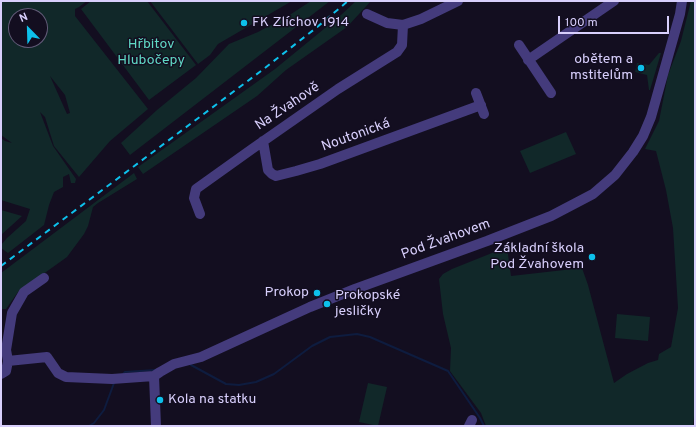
<!DOCTYPE html>
<html>
<head>
<meta charset="utf-8">
<style>
  body { margin:0 }
  #map { position:relative; width:696px; height:427px; overflow:hidden; background:#130e20; font-family:Overpass,sans-serif }
  canvas { display:block }
  .frame { position:absolute; inset:0; border:2px solid #d8cffc; pointer-events:none }
  .north { position:absolute; left:8px; top:8px; width:40px; height:40px; box-sizing:border-box; background:#130e20; border:1px solid #625b78; border-radius:50%; rotate:337deg; font-size:11px; font-weight:700; line-height:16px; text-align:center; color:#d8cffc }
  .north::after { content:''; display:block; margin:auto; width:14px; height:18px; background:#0dc0eb; clip-path:polygon(50% 0,100% 100%,50% 72%,0 100%) }
  .scale { position:absolute; left:558px; top:16px; width:111px; height:18px; box-sizing:border-box; border:2px solid #d8cffc; border-top:0; padding-left:5px; font-size:12px; line-height:14px; white-space:nowrap; color:#d8cffc; -webkit-text-stroke:3px #130e20; paint-order:stroke }
</style>
</head>
<body>
<div id="map">
<canvas width="696" height="427"></canvas>
<div class="frame"></div>
<div class="north">N</div>
<div class="scale">100 m</div>
</div>
<script>
const c = document.querySelector('canvas').getContext('2d');
c.lineJoin = 'round';
function fill(path, color) { c.fillStyle = color; c.fill(path, 'evenodd'); }
const shape = rows => new Path2D(rows.map(r => 'M' + r).join(''));
function stroke(path, color, width, dash) { c.strokeStyle = color; c.lineWidth = width; c.lineCap = dash ? 'butt' : 'round'; c.setLineDash(dash || []); c.stroke(path); }
function drawText(font, color, halo, rows, align = 'center') {
  c.font = font + ' Overpass,sans-serif'; c.lineWidth = 3; c.setLineDash([]); c.textBaseline = 'middle'; c.strokeStyle = halo; c.fillStyle = color; for (const [text, x, y, turn = 0] of rows) {
    c.save(); c.translate(x, y); c.rotate((+turn || 0) * Math.PI / 180); c.textAlign = isNaN(turn) ? turn : align; if (halo) c.strokeText(text, 0, 0); c.fillText(text, 0, 0); c.restore();
  }
}
const green = shape([
  [1,1,87,1,79,7,75,9,75,16,148,109,110,141,79,177,54,146,45,117,40,112,53,146,76,179,75,183,71,183,69,174,63,177,63,187,54,192,49,205,44,225,8,253,1,248,1,245,7,238,26,221,30,209,1,200,1,138,5,141,12,143,1,135],
  [16,16,40,16,40,40,16,40],
  [50,76,65,95,70,113,67,114],
  [91,1,147,1,196,65,149,100,81,9],
  [150,1,292,1,218,44,210,55,198,64],
  [311,1,330,1,130,155,121,143,157,110,196,78,229,44,258,32,288,16],
  [356,1,371,1,347,27,286,70,257,96,143,174,138,167,275,69,341,15],
  [691,1,695,1,695,406,693,426,486,426,481,413,450,371,451,348,443,314,439,279,443,274,452,269,507,247,511,276,582,268,588,285,614,383,627,374,648,363,658,360,659,354,671,347,678,308,673,228,666,190,656,151,645,149,659,121,668,75,681,41],
  [659,53,661,53,650,90,649,90,647,75,635,72,637,63,649,65],
  [566,132,576,154,530,173,520,151],
  [134,173,137,179,98,203,93,207,88,226,84,234,67,257,18,292,6,309,1,309,1,273],
  [1,210,22,216,1,235],
  [617,314,650,317,648,341,615,338],
  [368,383,387,387,378,426,359,422]
]);
const stream = shape([
  [191,365,226,384,239,385,256,382,274,374,312,346,330,337,357,334,370,337,448,371,480,418,484,426],
  [123,374,125,372,156,370],
  [89,426,94,423,104,410,114,383]
]);
const minor = shape([
  [367,14,387,23,403,25,421,19,458,1],
  [519,45,551,93],
  [528,60,614,1],
  [476,93,484,114],
  [263,141,268,170,272,174,276,176,296,171,320,164,481,105],
  [200,214,194,198,196,189,252,149,338,89,397,52,402,45,403,25],
  [8,361,47,357,58,373,66,377,112,379,154,376],
  [8,361,6,350,12,313,24,292,44,278],
  [1,374,6,371,8,361],
  [154,376,160,372,174,364,201,357,310,307,355,289,487,241,551,216,593,194,615,175,633,152,643,136,651,117,680,14,682,1],
  [154,376,156,426],
  [469,426,472,420]
]);
const rail = shape([
  [1,266,261,71,316,28,348,1]
]);
const markers = [
  [244,23,4,"#0dc0eb"],
  [641,68,4,"#0dc0eb"],
  [592,257,4,"#0dc0eb"],
  [317,293,4,"#0dc0eb"],
  [327,304,4,"#0dc0eb"],
  [160,400,4,"#0dc0eb"]
];
const poiNames = [
  ["FK Zlíchov 1914",252,23],
  ["obětem a",633,60,"right"],
  ["mstitelům",633,76,"right"],
  ["Základní škola",584,249,"right"],
  ["Pod Žvahovem",584,265,"right"],
  ["Prokop",309,293,"right"],
  ["Prokopské",335,296],
  ["jesličky",335,312],
  ["Kola na statku",168,400]
];
const parkNames = [
  ["Hřbitov",151,45],
  ["Hlubočepy",151,61]
];
const streetNames = [
  ["Na Žvahově",288,107,-34],
  ["Noutonická",356,136,-20],
  ["Pod Žvahovem",446,240,-20]
];
fill(green, '#112829');
stroke(stream, '#0e1c3f', 2);
stroke(minor, '#443b7c', 10);
stroke(rail, '#0dc0eb', 2, [6, 5]);
for (const [x, y, r, color] of markers) { const dot = new Path2D(); dot.arc(x, y, r, 0, 2 * Math.PI); c.fillStyle = color; c.fill(dot); stroke(dot, '#130e20', 1.5); }
drawText('14px', '#d8cffc', '#130e20', poiNames, 'left');
drawText('14px', '#60d8c5', '#130e20', parkNames);
drawText('14px', '#d8cffc', '#130e20', streetNames);
</script>
</body>
</html>
